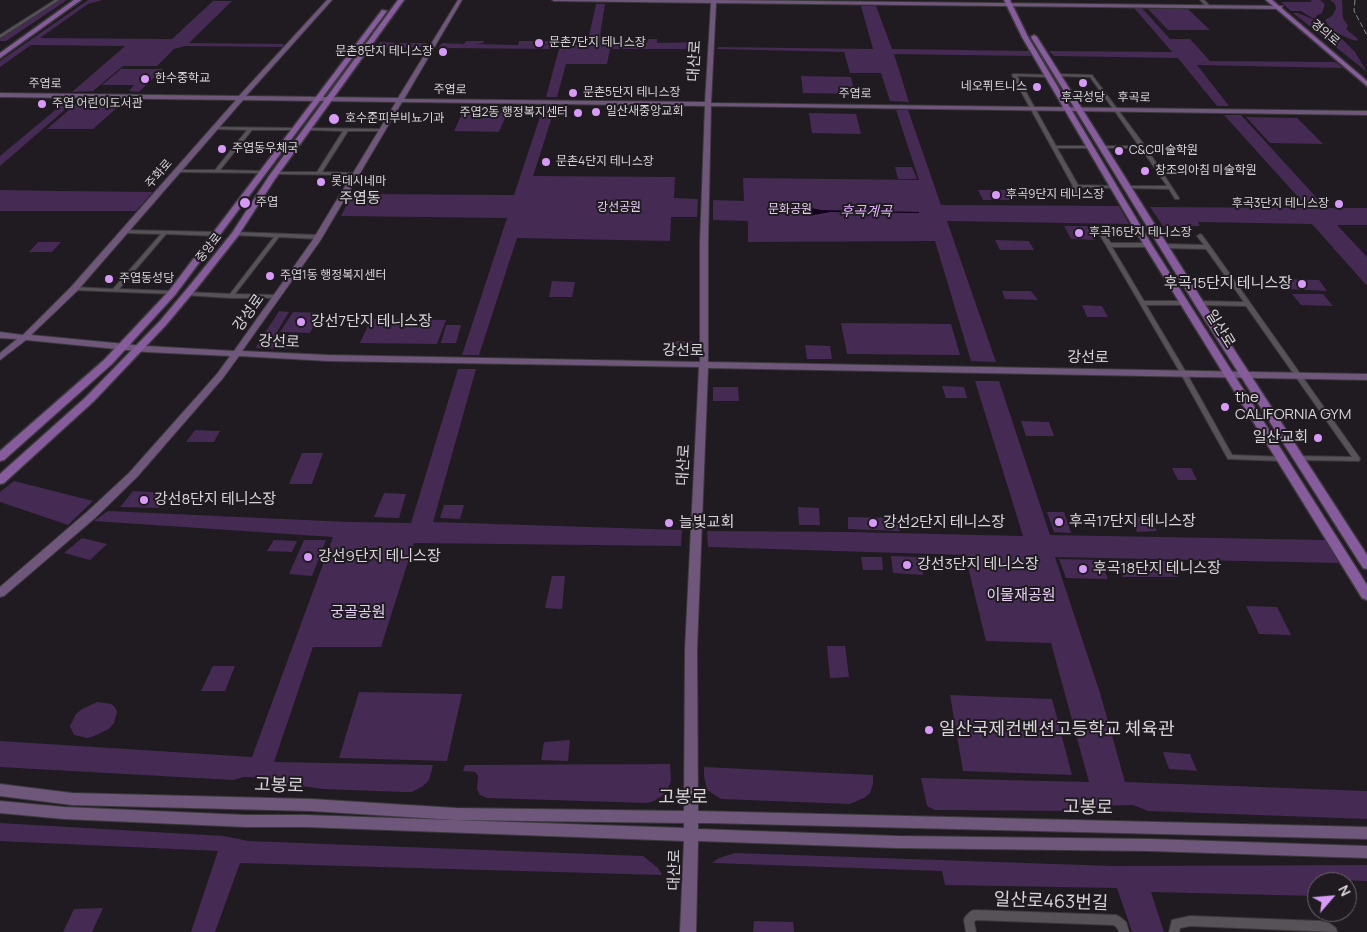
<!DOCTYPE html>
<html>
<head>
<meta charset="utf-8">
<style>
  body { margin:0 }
  #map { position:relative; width:1367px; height:932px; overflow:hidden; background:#1f1b20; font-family:Manrope,sans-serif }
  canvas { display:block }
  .north { position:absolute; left:1307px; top:872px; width:50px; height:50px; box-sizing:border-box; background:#1f1b20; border:1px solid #69656a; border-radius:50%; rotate:63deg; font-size:14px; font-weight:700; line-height:20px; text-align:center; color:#d8d5d9 }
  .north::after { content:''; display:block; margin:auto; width:18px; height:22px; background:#d89af8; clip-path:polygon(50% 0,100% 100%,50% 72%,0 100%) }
</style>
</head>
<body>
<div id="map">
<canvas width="1367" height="932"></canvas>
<div class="north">N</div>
</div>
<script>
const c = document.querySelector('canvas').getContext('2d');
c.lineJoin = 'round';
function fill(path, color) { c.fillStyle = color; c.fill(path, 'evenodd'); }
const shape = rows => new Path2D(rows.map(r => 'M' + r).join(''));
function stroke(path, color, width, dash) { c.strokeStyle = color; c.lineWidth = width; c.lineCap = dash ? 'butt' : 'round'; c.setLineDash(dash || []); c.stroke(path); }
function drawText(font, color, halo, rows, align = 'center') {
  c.font = font + ' Manrope,"Noto Sans KR",sans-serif'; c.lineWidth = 4; c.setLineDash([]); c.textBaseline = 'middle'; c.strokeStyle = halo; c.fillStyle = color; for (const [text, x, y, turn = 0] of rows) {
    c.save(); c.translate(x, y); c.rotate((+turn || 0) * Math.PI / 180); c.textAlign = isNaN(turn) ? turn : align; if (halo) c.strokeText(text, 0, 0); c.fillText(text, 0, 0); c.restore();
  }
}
const green = shape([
  [59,0,67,0,6,41,0,41,0,39],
  [88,0,102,0,88,4,40,38,172,39,213,1,232,1,189,43,284,44,282,47,185,46,174,49,157,66,123,66,93,91,72,92,125,46,31,45,0,67,0,61],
  [1310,0,1320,0,1325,4,1322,13,1316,16,1317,18,1312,18,1301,11,1291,11,1281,2,1312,2],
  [1330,0,1342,0,1343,18,1348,26,1346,29,1358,39,1357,41,1350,39,1333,31,1329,26,1325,20,1333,15,1336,8,1335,4],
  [596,4,605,4,600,36,615,36,615,43,647,43,648,39,657,39,657,43,701,42,701,49,610,49,607,64,566,64,557,97,546,97,559,49,438,48,442,43,464,44,466,41,484,41,483,43,475,44,518,45,519,41,560,41,559,44,520,44,587,45],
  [861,6,876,6,892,49,1029,51,1031,56,894,54,909,102,890,101,881,73,850,73,844,52,717,49,718,47,873,49],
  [1134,8,1142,8,1170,39,1190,39,1210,61,1335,62,1343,68,1197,65,1229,106,1217,106,1178,58,1054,56,1049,51,1172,52],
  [1148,9,1188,9,1210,30,1168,30],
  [1293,13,1298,13,1317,21,1330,33,1342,39,1355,52,1367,72],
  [380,42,401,43,427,43,425,47,376,48],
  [121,69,163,69,139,92,129,91,134,85,102,85],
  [801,76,851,77,855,94,803,93],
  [66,101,75,101,0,166,0,156],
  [78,102,119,102,117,105,120,105,93,129,47,129],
  [544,105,556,105,533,176,675,177,674,198,698,199,697,217,671,217,670,241,517,238,479,355,462,355,507,218,341,216,352,194,514,195],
  [464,110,508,111,499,132,454,131],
  [896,110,908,110,941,205,1119,206,1129,224,947,221,996,362,971,361,935,241,748,242,748,221,713,220,713,200,744,201,743,178,919,180],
  [809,113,856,114,861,134,812,133],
  [1224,115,1241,115,1326,208,1367,208,1367,225,1337,225,1367,257,1367,286,1312,224,1198,222,1200,226,1163,226,1150,207,1308,208],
  [1246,117,1297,118,1323,144,1270,143],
  [895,167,912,167,917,179,898,179],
  [0,190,63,191,153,192,136,211,0,211],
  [978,190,1009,190,1014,200,983,200],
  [1064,226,1087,226,1095,240,1071,239],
  [995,240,1029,241,1034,250,1000,250],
  [38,242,61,242,52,252,29,252],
  [1279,279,1319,280,1327,291,1286,289],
  [552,281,575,282,572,297,549,297],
  [1002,291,1031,291,1038,300,1005,299],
  [1292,294,1323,294,1333,306,1301,305],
  [1082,305,1102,306,1108,317,1087,317],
  [279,311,289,312,275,335,294,336,287,349,257,348,256,347],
  [293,312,321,313,310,333,280,332],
  [371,319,446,320,437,344,360,343],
  [841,323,951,324,960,355,847,354],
  [446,325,461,325,456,343,441,343],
  [668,341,692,341,691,356,667,355],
  [805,345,830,346,832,359,807,359],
  [458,369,476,369,433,522,682,530,681,546,414,543,381,647,313,647,274,762,433,765,429,780,423,786,412,792,403,792,323,789,279,783,268,778,244,777,233,780,0,767,0,741,252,757,333,537,94,521,108,511,349,522,411,523],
  [975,381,999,381,1050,535,1325,540,1339,563,1055,557,1100,693,1125,782,1367,791,1367,819,1148,811,1133,805,1094,806,1082,811,935,810,927,806,921,778,1089,782,1051,643,986,641,965,555,708,547,707,531,849,532,1023,536],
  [942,386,964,387,967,398,946,398],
  [713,387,738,387,739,401,713,401],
  [1021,421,1049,422,1054,436,1026,436],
  [195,430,220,431,214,442,186,442],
  [302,453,323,453,312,484,289,484],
  [1172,468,1191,468,1197,480,1178,480],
  [14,481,93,501,68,525,0,502,0,492],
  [133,491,167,493,159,508,120,507],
  [384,493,406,494,399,518,374,517],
  [444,505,464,505,460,519,440,518],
  [798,507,819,508,820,525,799,525],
  [1047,512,1064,512,1071,533,1054,532],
  [848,517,898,518,900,531,848,529],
  [1132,517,1150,517,1157,531,1137,532],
  [82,538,107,544,90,560,64,553],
  [274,540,297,541,292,552,267,551],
  [304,540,326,540,312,576,289,574],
  [891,556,920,557,923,575,893,573],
  [861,557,882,557,883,570,863,570],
  [1059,559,1100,560,1108,579,1066,578],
  [1117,561,1169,561,1178,577,1123,577],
  [552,576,565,576,562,609,545,608],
  [1246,606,1277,607,1291,635,1259,634],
  [827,646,845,646,849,677,830,678],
  [213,666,235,666,225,691,201,691],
  [359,692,462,694,447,761,339,758],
  [950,695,1052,699,1072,775,963,771],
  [97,702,111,704,115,707,117,712,114,723,109,729,94,736,87,738,74,735,70,726,76,714,82,709],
  [570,740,568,761,541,760,544,742],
  [1163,752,1190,754,1197,771,1169,769],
  [670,764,671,781,666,793,654,801,647,803,487,798,480,795,477,789,478,776,475,772,463,771,465,765],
  [704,767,873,775,873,784,870,793,864,798,850,804,721,799,707,790,704,776],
  [0,823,224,836,248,841,643,856,658,868,662,875,240,863,215,932,191,932,218,851,0,841],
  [735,853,1113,866,1367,865,1367,881,1313,879,1317,889,1317,896,1151,892,1164,932,1132,932,1117,888,945,885,942,871,712,863,719,858],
  [103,908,92,932,63,932,74,909],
  [754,921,793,922,794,932,753,932]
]);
const water = shape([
  [807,207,821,210,919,212,919,213,830,212,809,216,800,212,800,209]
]);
const street = shape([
  [55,0,59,0,0,38,0,35,55,0],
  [1200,0,1204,0,1209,5,1209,7,1207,7,1200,0],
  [1013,74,1049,75,1050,76,1048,77,1017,76,1056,146,1091,146,1093,147,1091,148,1057,148,1078,185,1114,186,1116,187,1116,188,1077,187,1076,188,1080,196,1076,197,1071,188,1073,186,1012,75,1013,74],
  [1056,74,1092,75,1145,146,1179,198,1179,199,1175,199,1169,189,1124,188,1124,187,1126,186,1167,186,1141,148,1100,148,1100,146,1139,146,1114,110,1090,77,1057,76,1055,75,1056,74],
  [212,127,295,128,297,129,295,130,252,130,220,170,263,171,265,171,265,173,175,172,175,171,177,170,215,170,247,130,214,129,212,128,212,127],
  [306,128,381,129,383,130,381,131,348,131,322,172,355,173,357,174,357,175,274,174,274,172,317,172,343,131,308,130,306,130,306,128],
  [123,230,217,232,220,234,217,236,166,234,119,289,172,291,174,292,174,294,72,290,72,288,74,287,113,289,161,234,121,233,120,232,123,230],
  [235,232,318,235,321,237,318,239,279,237,235,294,277,295,279,296,279,298,231,298,185,295,184,294,187,292,230,294,274,237,233,235,232,234,235,232],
  [1103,233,1105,234,1111,243,1148,243,1151,245,1148,247,1112,247,1144,301,1184,301,1187,303,1184,305,1146,305,1187,374,1232,455,1282,457,1285,459,1284,461,1228,459,1181,374,1100,235,1103,233],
  [1200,234,1202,235,1210,246,1359,457,1360,459,1359,461,1297,460,1296,458,1299,456,1352,457,1246,306,1199,305,1196,303,1199,301,1244,302,1206,249,1164,248,1161,246,1164,244,1204,245,1197,236,1200,234],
  [974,910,1116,915,1120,917,1126,922,1129,932,1119,932,1118,929,1114,925,976,920,974,922,976,932,966,932,964,920,965,917,970,912,974,910],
  [1190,916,1320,921,1329,923,1336,928,1337,932,1190,926,1180,928,1179,932,1169,932,1172,920,1190,916]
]);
const secondary = shape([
  [327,0,332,0,246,96,398,98,458,0,462,0,404,99,705,102,711,3,554,1,552,0,716,0,1283,6,1281,9,716,3,711,103,1367,111,1367,115,711,106,708,242,708,362,1367,374,1367,380,708,368,697,649,698,811,1367,827,1367,839,708,823,698,823,698,829,897,836,1149,839,1367,846,1367,858,1149,851,897,848,698,841,696,932,680,932,684,841,306,827,246,827,64,819,0,813,0,801,64,807,246,815,306,815,684,828,684,823,456,820,311,811,72,805,0,796,0,784,72,793,311,799,456,808,684,811,685,649,699,367,328,361,239,356,223,378,137,477,95,518,4,596,0,597,0,587,87,512,129,473,217,374,230,356,146,352,26,340,0,360,0,353,17,339,0,338,0,332,23,335,71,287,236,100,0,97,0,93,239,96,327,0],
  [243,100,396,102,312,241,234,351,146,346,31,335,77,291,243,100],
  [402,102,705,106,700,242,700,362,328,355,242,351,320,241,402,102]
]);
const primary = shape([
  [74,0,81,0,0,58,0,53,74,0],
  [398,0,404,0,275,179,238,236,197,288,166,325,94,401,4,483,0,484,0,474,86,397,160,321,191,284,232,233,269,176,398,0],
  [1004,0,1010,0,1028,37,1152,245,1367,585,1367,600,1362,598,1144,245,1022,37,1004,0],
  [1266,0,1272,0,1367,81,1367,86,1266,0],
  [382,10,387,11,175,295,112,364,4,460,0,461,0,451,104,360,169,291,382,10],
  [1034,35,1037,37,1204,303,1367,555,1367,569,1363,568,1194,303,1031,37,1034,35]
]);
const rail = shape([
  [1355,0,1354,11,1367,35]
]);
const markers = [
  [539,43,5,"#d89af8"],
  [443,52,5,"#d89af8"],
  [145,79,5,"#d89af8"],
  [1083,83,5,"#d89af8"],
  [1037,87,5,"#d89af8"],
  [573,93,5,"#d89af8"],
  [42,104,5,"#d89af8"],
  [596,112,5,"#d89af8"],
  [578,113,5,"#d89af8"],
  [334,119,6,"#d89af8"],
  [222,149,5,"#d89af8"],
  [1119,151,5,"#d89af8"],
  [546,162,5,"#d89af8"],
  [1145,171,5,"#d89af8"],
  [321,182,5,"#d89af8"],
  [996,195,5,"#d89af8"],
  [245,203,6,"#d89af8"],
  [1339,204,5,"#d89af8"],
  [1079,233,5,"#d89af8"],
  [270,276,5,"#d89af8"],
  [109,279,5,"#d89af8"],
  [1302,284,5,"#d89af8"],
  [301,322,5,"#d89af8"],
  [1225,407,5,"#d89af8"],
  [1318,438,5,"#d89af8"],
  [144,500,5,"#d89af8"],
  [1059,522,5,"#d89af8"],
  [669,523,5,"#d89af8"],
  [873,523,5,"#d89af8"],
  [308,557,5,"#d89af8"],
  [907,565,5,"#d89af8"],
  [1083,569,5,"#d89af8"],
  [929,730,5,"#d89af8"]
];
const farStreetnames = [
  ["경의로",1325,33,40],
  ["주엽로",45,84,1],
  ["주엽로",450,90,1],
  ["주엽로",855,94,1],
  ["후곡로",1134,98,1],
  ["주화로",159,174,-49],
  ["중앙로",209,248,-51]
];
const farPoinames = [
  ["문촌7단지 테니스장",549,43],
  ["문촌8단지 테니스장",433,52,"right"],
  ["한수중학교",155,79],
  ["네오퓌트니스",1027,87,"right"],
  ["문촌5단지 테니스장",583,93],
  ["후곡성당",1083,98,"center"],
  ["주엽 어린이도서관",52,104],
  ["일산새중앙교회",606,112],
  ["주엽2동 행정복지센터",568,113,"right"],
  ["호수준피부비뇨기과",345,119],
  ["주엽동우체국",232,149],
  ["C&C미술학원",1129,151],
  ["문촌4단지 테니스장",556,162],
  ["창조의아침 미술학원",1155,171],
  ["롯데시네마",331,182],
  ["후곡9단지 테니스장",1006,195],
  ["주엽",256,203],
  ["후곡3단지 테니스장",1329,204,"right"],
  ["후곡16단지 테니스장",1089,233],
  ["주엽1동 행정복지센터",280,276],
  ["주엽동성당",119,279]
];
const farParknames = [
  ["강선공원",619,208],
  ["문화공원",790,210]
];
const farWaternames = [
  ["후곡계곡",866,212]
];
const streetNames = [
  ["대산로",695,61,-87],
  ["강성로",249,313,-55],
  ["일산로",1220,329,58],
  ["강선로",279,342,2],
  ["강선로",683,351,1],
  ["강선로",1088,358,1],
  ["대산로",684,465,-87],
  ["대산로",675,870,-89]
];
const farQuarternames = [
  ["주엽동",360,199]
];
const poiNames = [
  ["후곡15단지 테니스장",1292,284,"right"],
  ["강선7단지 테니스장",311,322],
  ["the",1235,398],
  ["CALIFORNIA GYM",1235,415],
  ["일산교회",1308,438,"right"],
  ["강선8단지 테니스장",154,500],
  ["후곡17단지 테니스장",1069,522],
  ["늘빛교회",679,523],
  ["강선2단지 테니스장",883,523],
  ["강선9단지 테니스장",318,557],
  ["강선3단지 테니스장",917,565],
  ["후곡18단지 테니스장",1093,569]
];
const parkNames = [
  ["이물재공원",1021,596],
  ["궁골공원",358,613]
];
const nearPoinames = [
  ["일산국제컨벤션고등학교 체육관",939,730]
];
const nearStreetnames = [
  ["고봉로",279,786,2],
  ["고봉로",683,798],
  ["고봉로",1088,808,1],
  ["일산로463번길",1051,902,2]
];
fill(green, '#452a53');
fill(water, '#12001c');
stroke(street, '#3b383c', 2);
stroke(secondary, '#3b383c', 2);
stroke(primary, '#3b383c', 3);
fill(street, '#565258');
fill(secondary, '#6e577a');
fill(primary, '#875c9c');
stroke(rail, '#888589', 1, [5.5, 2.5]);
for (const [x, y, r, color] of markers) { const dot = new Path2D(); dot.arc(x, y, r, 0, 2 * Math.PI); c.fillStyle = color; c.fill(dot); stroke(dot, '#1f1b20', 2); }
drawText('12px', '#d8d5d9', '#1f1b20', farStreetnames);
drawText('12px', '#d8d5d9', '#1f1b20', farPoinames, 'left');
drawText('12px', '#e7cef5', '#1f1b20', farParknames);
drawText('italic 14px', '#e3b1fe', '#1f1b20', farWaternames);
drawText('15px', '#d8d5d9', '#1f1b20', streetNames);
drawText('15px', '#d8d5d9', '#1f1b20', farQuarternames);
drawText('15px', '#d8d5d9', '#1f1b20', poiNames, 'left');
drawText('15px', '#e7cef5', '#1f1b20', parkNames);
drawText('18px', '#d8d5d9', '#1f1b20', nearPoinames, 'left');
drawText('18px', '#d8d5d9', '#1f1b20', nearStreetnames);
</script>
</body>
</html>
